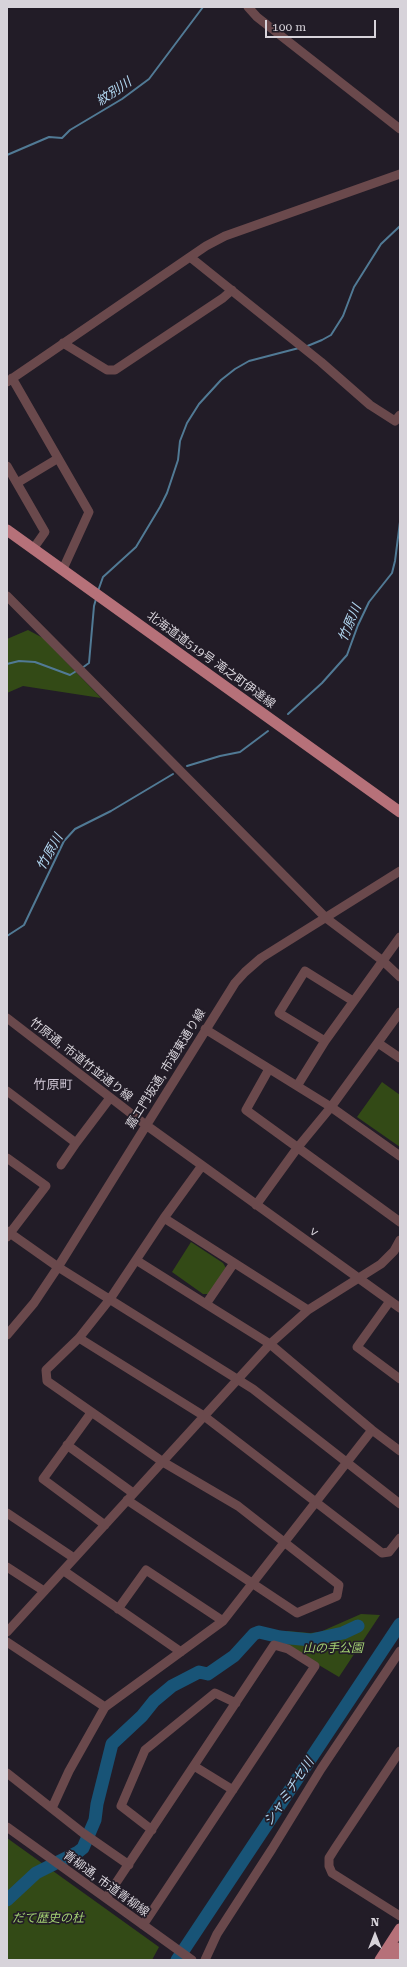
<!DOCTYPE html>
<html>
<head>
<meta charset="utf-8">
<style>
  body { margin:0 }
  #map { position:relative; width:407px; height:1967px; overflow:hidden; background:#221c27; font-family:"Roboto Serif",serif }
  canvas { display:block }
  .frame { position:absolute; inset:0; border:8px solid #d7d3da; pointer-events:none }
  .north { position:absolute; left:355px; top:1915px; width:40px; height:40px; -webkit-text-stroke:3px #221c27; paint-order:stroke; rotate:0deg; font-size:11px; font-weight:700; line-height:16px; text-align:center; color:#d7d3da }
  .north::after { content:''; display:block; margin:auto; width:14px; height:18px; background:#d7d3da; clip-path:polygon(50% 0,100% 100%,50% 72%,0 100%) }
  .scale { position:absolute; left:265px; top:20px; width:111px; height:18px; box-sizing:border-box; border:2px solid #d7d3da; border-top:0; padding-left:5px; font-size:12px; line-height:14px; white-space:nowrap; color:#d7d3da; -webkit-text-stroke:3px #221c27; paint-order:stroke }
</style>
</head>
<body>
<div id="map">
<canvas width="407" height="1967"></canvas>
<div class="frame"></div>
<div class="north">N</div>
<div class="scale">100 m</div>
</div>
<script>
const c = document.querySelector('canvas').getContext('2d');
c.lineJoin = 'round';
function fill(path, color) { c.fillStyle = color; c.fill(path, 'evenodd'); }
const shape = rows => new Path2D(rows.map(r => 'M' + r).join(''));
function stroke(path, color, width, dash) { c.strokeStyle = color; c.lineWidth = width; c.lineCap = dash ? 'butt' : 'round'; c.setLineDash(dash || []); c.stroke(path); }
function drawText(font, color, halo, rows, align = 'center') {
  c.font = font + ' "Roboto Serif","Noto Sans JP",serif'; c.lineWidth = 3.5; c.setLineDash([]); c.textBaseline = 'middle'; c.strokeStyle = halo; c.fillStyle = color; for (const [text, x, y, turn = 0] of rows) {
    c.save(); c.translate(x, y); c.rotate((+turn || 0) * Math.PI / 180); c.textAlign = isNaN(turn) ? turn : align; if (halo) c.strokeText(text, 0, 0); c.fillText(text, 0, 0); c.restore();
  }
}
const green = shape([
  [28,630,43,638,101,698,23,686,7,693,7,639],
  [382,1082,400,1095,400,1147,357,1117],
  [191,1242,223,1263,226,1268,209,1294,203,1294,172,1272],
  [361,1614,380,1615,339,1677,285,1645,287,1631,310,1633,320,1632],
  [7,1838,159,1947,152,1960,7,1960]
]);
const stream = shape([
  [7,155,49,137,62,138,70,130,122,99,149,79,203,7],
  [305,347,322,340,331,335,343,316,354,287,381,244,400,226],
  [98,591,103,577,136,547,160,507,167,493,178,460,180,441,187,423,199,404,221,380,235,369,249,361,299,348],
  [7,664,19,661,35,662,70,675,78,670],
  [82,668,89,663,94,606,96,599],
  [288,714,322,683,347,655,358,625,369,602,392,573,395,561,400,522],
  [187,766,220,756,240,752,268,731],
  [7,936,24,925,64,841,75,829,111,811,173,774]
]);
const river = shape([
  [7,1900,36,1873,78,1852,83,1848,95,1820,97,1804,112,1744,142,1716,154,1701,172,1686,199,1672,208,1674,234,1656,254,1634,259,1632,280,1637,311,1640,343,1633,358,1626],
  [177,1960,400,1624]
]);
const minor = shape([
  [248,7,257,17,400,129],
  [190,257,321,362,370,405,395,421,400,415],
  [63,343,107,370,115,370,223,298,232,290],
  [12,378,89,512,63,569],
  [7,382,206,246,225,236,400,174],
  [7,466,45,532,33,549],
  [17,483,57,459],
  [7,596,326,918,383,961,400,977],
  [7,1018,146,1125,400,1308],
  [205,1029,331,1107,400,1156],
  [325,1041,279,1013,305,971,353,1001],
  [378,1043,400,1058],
  [269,1069,246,1110,400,1222],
  [297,1086,325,1041,400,937],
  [7,1091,76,1143,110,1098],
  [7,1158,46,1186,7,1237],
  [61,1165,76,1143],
  [201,1167,164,1218,308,1310],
  [256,1205,298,1147,331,1107,400,1012],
  [7,1231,58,1267,253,1389,400,1504],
  [136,1260,164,1218],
  [234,1263,206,1304,270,1344,372,1430,400,1451],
  [390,1301,357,1347,400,1379],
  [7,1335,34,1303,58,1267,235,983,245,972,261,958,400,871],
  [79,1338,204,1416,382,1553,389,1552,400,1538],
  [91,1413,43,1479,105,1525],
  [67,1445,133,1493],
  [127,1500,297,1613,337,1596,339,1585,238,1506,163,1462,47,1381,46,1370,79,1338,110,1299,136,1260,206,1304],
  [7,1513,74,1558],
  [7,1567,44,1591],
  [64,1571,181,1652],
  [118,1609,146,1570,223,1621],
  [7,1632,270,1344,308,1310,381,1264,394,1251,400,1240],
  [7,1642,105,1707],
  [400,1751,336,1847,329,1858,329,1866,332,1873,400,1916],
  [194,1766,233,1790],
  [7,1773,83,1833,129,1865],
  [52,1808,69,1771,105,1707,223,1621,372,1430],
  [7,1827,192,1960],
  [152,1830,121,1806,145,1750,215,1693,236,1703],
  [106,1898,274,1645,288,1649,315,1666,143,1925],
  [205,1960,217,1934,272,1849,321,1769,400,1651]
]);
const major = shape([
  [7,530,400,812],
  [380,1960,400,1929],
  [392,1960,400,1948]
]);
const streetNames = [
  ["北海道道519号 滝之町伊達線",211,660,36],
  ["竹原通, 市道竹並通り線",81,1060,38],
  ["嘉エ門坂通, 市道東通り線",166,1069,-58],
  ["ｖ",314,1232,36],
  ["青柳通, 市道青柳線",106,1884,36]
];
const parkNames = [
  ["山の手公園",333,1648],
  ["だて歴史の杜",48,1918]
];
const waterNames = [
  ["紋別川",114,92,-34],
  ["竹原川",350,623,-67],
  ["竹原川",50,852,-61],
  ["シャミチセ川",289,1792,-56]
];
const neighbourhoodNames = [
  ["竹原町",53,1085]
];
fill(green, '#334a16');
stroke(stream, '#517a95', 2);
stroke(river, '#185477', 13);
stroke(minor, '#6a494c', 9);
stroke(major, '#b67179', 11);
drawText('12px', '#d7d3da', '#221c27', streetNames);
drawText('italic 12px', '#a4d273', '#221c27', parkNames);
drawText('italic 13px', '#b2d7f1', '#221c27', waterNames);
drawText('13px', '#d0c7d6', '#221c27', neighbourhoodNames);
</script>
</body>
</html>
